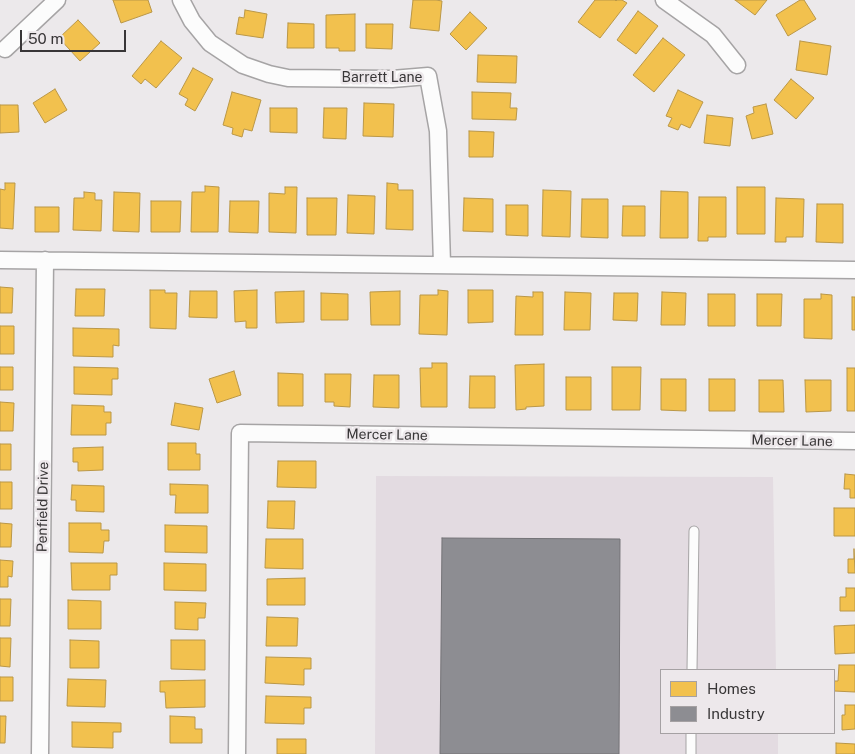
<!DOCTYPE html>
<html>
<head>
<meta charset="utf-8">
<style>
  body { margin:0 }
  #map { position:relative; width:855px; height:754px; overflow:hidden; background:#ece9eb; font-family:"Public Sans",sans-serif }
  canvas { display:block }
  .legend { position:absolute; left:660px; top:669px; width:175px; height:65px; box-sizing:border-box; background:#ede8eb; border:1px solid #a5a1a3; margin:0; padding:6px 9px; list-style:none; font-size:15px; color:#383637 }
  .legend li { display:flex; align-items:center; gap:10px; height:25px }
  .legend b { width:25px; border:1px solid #a5a1a3 }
  .scale { position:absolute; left:20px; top:30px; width:106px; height:22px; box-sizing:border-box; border:2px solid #383637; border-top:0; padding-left:6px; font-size:15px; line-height:18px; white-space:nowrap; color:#383637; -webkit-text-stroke:4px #ede8eb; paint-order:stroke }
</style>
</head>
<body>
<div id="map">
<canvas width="855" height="754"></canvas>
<ul class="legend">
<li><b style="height:14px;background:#f2c14e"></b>Homes</li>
<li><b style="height:14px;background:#8d8d92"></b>Industry</li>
</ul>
<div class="scale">50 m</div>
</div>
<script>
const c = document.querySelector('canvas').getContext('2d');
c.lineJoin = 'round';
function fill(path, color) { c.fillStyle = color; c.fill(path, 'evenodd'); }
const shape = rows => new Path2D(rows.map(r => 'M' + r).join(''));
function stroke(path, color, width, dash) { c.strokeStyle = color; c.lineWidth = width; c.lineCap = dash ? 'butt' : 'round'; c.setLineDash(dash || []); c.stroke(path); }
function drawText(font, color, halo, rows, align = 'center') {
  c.font = font + ' "Public Sans",sans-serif'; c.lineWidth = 5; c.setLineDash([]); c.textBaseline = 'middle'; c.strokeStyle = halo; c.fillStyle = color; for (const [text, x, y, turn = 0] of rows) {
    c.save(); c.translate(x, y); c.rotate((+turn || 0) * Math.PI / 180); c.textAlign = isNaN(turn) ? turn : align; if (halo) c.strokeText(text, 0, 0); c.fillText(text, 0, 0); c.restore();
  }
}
const built = shape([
  [376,476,773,477,776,670,661,670,661,733,778,733,778,754,375,754]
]);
const homes = shape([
  [113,0,148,0,152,12,121,23,113,0],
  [413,0,436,0,442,1,439,31,410,28,413,0],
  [595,0,615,0,616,1,617,0,622,0,627,3,600,38,578,22,595,0],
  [735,0,767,0,755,15,735,0],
  [800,0,804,0,816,19,788,36,776,15,800,0],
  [245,10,267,14,263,38,236,34,239,17,244,18,245,10],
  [638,11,658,26,636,54,617,40,638,11],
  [470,12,487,28,466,50,450,34,470,12],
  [355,14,355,51,339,51,339,48,326,48,326,15,355,14],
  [78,20,100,43,80,61,59,38,78,20],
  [288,23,314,24,314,48,287,48,288,23],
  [366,24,393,24,392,49,366,48,366,24],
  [663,38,685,55,654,92,633,75,663,38],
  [161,41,182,58,156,88,145,79,141,84,132,76,161,41],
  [800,41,831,46,827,75,796,70,800,41],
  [478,55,517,56,516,83,477,82,478,55],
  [193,68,213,79,195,111,185,105,188,99,179,94,193,68],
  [791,79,814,98,796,119,774,100,791,79],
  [55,89,67,110,45,123,33,103,55,89],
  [678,90,703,102,690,128,681,124,678,130,668,126,672,118,666,116,678,90],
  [232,92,261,100,252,131,244,129,242,137,232,134,233,128,223,125,232,92],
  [472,92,511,93,510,108,517,108,516,120,472,119,472,92],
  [364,103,394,104,393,137,363,136,364,103],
  [766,104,773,134,752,139,746,116,754,113,753,107,766,104],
  [0,105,18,105,19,132,0,133,0,105],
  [270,108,297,108,297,133,270,132,270,108],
  [324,108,347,108,346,139,323,138,324,108],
  [707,115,733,118,730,146,704,143,707,115],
  [469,131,494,132,493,157,469,157,469,131],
  [5,183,15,183,13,229,0,228,0,189,5,190,5,183],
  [387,183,398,184,398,190,413,190,413,230,386,229,387,183],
  [205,186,219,187,218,232,191,232,192,192,205,192,205,186],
  [285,187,297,187,296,233,269,232,269,193,285,194,285,187],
  [737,187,765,187,765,234,737,234,737,187],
  [543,190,571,191,570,237,542,236,543,190],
  [661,191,688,192,688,238,660,238,661,191],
  [84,192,95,193,95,200,102,200,101,231,73,230,74,198,84,198,84,192],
  [114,192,140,193,139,232,113,231,114,192],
  [348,195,375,196,374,234,347,233,348,195],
  [699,197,726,197,726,237,708,237,708,241,698,241,699,197],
  [307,198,337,198,336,235,307,235,307,198],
  [464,198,493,199,493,232,463,231,464,198],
  [776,198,804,199,803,237,786,237,786,242,775,242,776,198],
  [582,199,608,199,608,238,581,237,582,199],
  [151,201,181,201,180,232,151,232,151,201],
  [230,201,259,201,258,233,229,232,230,201],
  [817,204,843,204,843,243,816,242,817,204],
  [506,205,528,205,528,236,506,235,506,205],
  [623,206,645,206,645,236,622,236,623,206],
  [35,207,59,207,59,232,35,232,35,207],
  [0,287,13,288,12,313,0,313,0,287],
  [76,289,105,289,104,316,75,316,76,289],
  [150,290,165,290,165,293,177,293,176,329,150,328,150,290],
  [257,290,257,328,246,328,246,321,235,322,234,291,257,290],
  [438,290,448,291,447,335,419,334,420,295,438,295,438,290],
  [468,290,493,290,493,322,468,323,468,290],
  [190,291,217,291,217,318,189,317,190,291],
  [304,291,304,322,276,323,275,292,304,291],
  [400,291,400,325,371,325,370,292,400,291],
  [533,292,543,292,543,335,515,335,516,296,533,297,533,292],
  [565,292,591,293,590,330,564,330,565,292],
  [662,292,686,293,685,325,661,325,662,292],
  [321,293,348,294,348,320,321,320,321,293],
  [614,293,638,293,637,321,613,320,614,293],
  [708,294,735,294,735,326,708,326,708,294],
  [757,294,782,294,781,326,757,326,757,294],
  [821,294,832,295,832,339,804,338,804,299,821,299,821,294],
  [852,297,855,297,855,330,852,330,852,297],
  [0,326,14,326,14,354,0,354,0,326],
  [73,328,119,329,119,346,113,345,113,357,73,356,73,328],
  [432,363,447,363,447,407,421,407,420,368,432,368,432,363],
  [544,364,544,406,526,407,526,409,516,410,515,365,544,364],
  [0,367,13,367,13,390,0,390,0,367],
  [74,367,118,368,118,379,112,379,112,395,74,394,74,367],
  [612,367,641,367,640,410,612,410,612,367],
  [847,368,855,368,855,411,847,411,847,368],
  [234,371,241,395,217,403,209,379,234,371],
  [278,373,303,374,303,406,278,406,278,373],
  [325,374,351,374,350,407,334,406,334,402,325,402,325,374],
  [374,375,399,375,399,408,373,407,374,375],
  [470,376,495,376,495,408,469,408,470,376],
  [566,377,591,377,591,410,566,410,566,377],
  [661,379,686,379,686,411,661,410,661,379],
  [709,379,735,379,735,411,709,411,709,379],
  [759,380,783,380,784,412,759,412,759,380],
  [805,380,831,380,831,411,806,412,805,380],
  [0,402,14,403,13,431,0,431,0,402],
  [175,403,203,408,199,430,171,425,175,403],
  [72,405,104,406,104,412,111,412,111,423,106,423,106,435,71,435,72,405],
  [168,443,196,443,196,454,200,454,200,470,168,470,168,443],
  [0,444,11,444,11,470,0,470,0,444],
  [103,447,103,470,78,471,78,462,73,462,73,448,103,447],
  [278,461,316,461,316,488,277,487,278,461],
  [845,474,855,475,855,498,850,498,850,489,844,489,845,474],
  [0,482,12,482,12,509,0,509,0,482],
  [170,484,208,485,208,513,175,513,176,495,170,495,170,484],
  [72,485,104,486,104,512,76,511,76,500,71,500,72,485],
  [268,501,295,501,294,529,267,528,268,501],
  [834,508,855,508,855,536,834,536,834,508],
  [0,523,12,524,11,547,0,547,0,523],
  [69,523,101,523,101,530,109,530,109,541,104,541,103,553,69,552,69,523],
  [165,525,207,526,207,553,165,552,165,525],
  [266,539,303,539,303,569,265,568,266,539],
  [854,549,855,573,848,573,848,559,854,559,854,549],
  [0,560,13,561,12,577,8,576,8,587,0,587,0,560],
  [71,563,117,563,117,575,110,575,110,590,72,590,71,563],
  [164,563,206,564,206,591,164,590,164,563],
  [305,578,305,605,267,605,267,579,305,578],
  [846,588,855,588,855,611,840,611,840,597,846,597,846,588],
  [0,599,11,599,10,626,0,626,0,599],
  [68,600,101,601,101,629,68,629,68,600],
  [175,602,206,603,205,618,198,618,198,630,175,629,175,602],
  [267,617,298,618,297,646,266,646,267,617],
  [855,625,855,653,835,654,834,626,855,625],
  [0,638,11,638,10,667,0,666,0,638],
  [70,640,99,641,99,668,70,668,70,640],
  [171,640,205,640,205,670,171,669,171,640],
  [266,657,311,658,311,669,304,669,304,685,265,683,266,657],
  [839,665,855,665,855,692,834,691,834,681,838,681,839,665],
  [0,677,13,677,13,701,0,701,0,677],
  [68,679,106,680,105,707,67,706,68,679],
  [205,680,205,707,166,708,165,692,160,692,160,681,205,680],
  [266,696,311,697,311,708,304,708,304,724,265,723,266,696],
  [845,705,855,705,855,729,842,730,842,715,845,715,845,705],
  [0,716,6,716,5,743,0,743,0,716],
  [170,716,195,717,195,729,202,729,202,743,170,743,170,716],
  [72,722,121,723,121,732,113,732,113,748,72,747,72,722],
  [277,739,306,739,306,754,277,754,277,739],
  [836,743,855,744,855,754,836,754,836,743]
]);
const industry = shape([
  [442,538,620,539,619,754,440,754,442,538]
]);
const service = shape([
  [692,670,694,531],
  [691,754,691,733]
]);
const minor = shape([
  [181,0,192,21,210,43,243,65,269,74,288,78,392,79,428,76,438,131,442,264],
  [664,0,713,35,737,65],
  [5,49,57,0],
  [0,260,855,270],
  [40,754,45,260],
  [237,754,240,433,855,441]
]);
const streetNames = [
  ["Barrett Lane",382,78],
  ["Mercer Lane",387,435,1],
  ["Mercer Lane",792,441,1],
  ["Penfield Drive",43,507,-89]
];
fill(built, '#e3dbe1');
fill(homes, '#f2c14e');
stroke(homes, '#ba9747', 1);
fill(industry, '#8d8d92');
stroke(industry, '#747377', 1);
stroke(service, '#a6a4a5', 11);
stroke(minor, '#a6a4a5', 19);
stroke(service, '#fcfcfc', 9);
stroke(minor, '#fcfcfc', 16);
drawText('14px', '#383637', '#ede8eb', streetNames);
</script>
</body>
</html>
